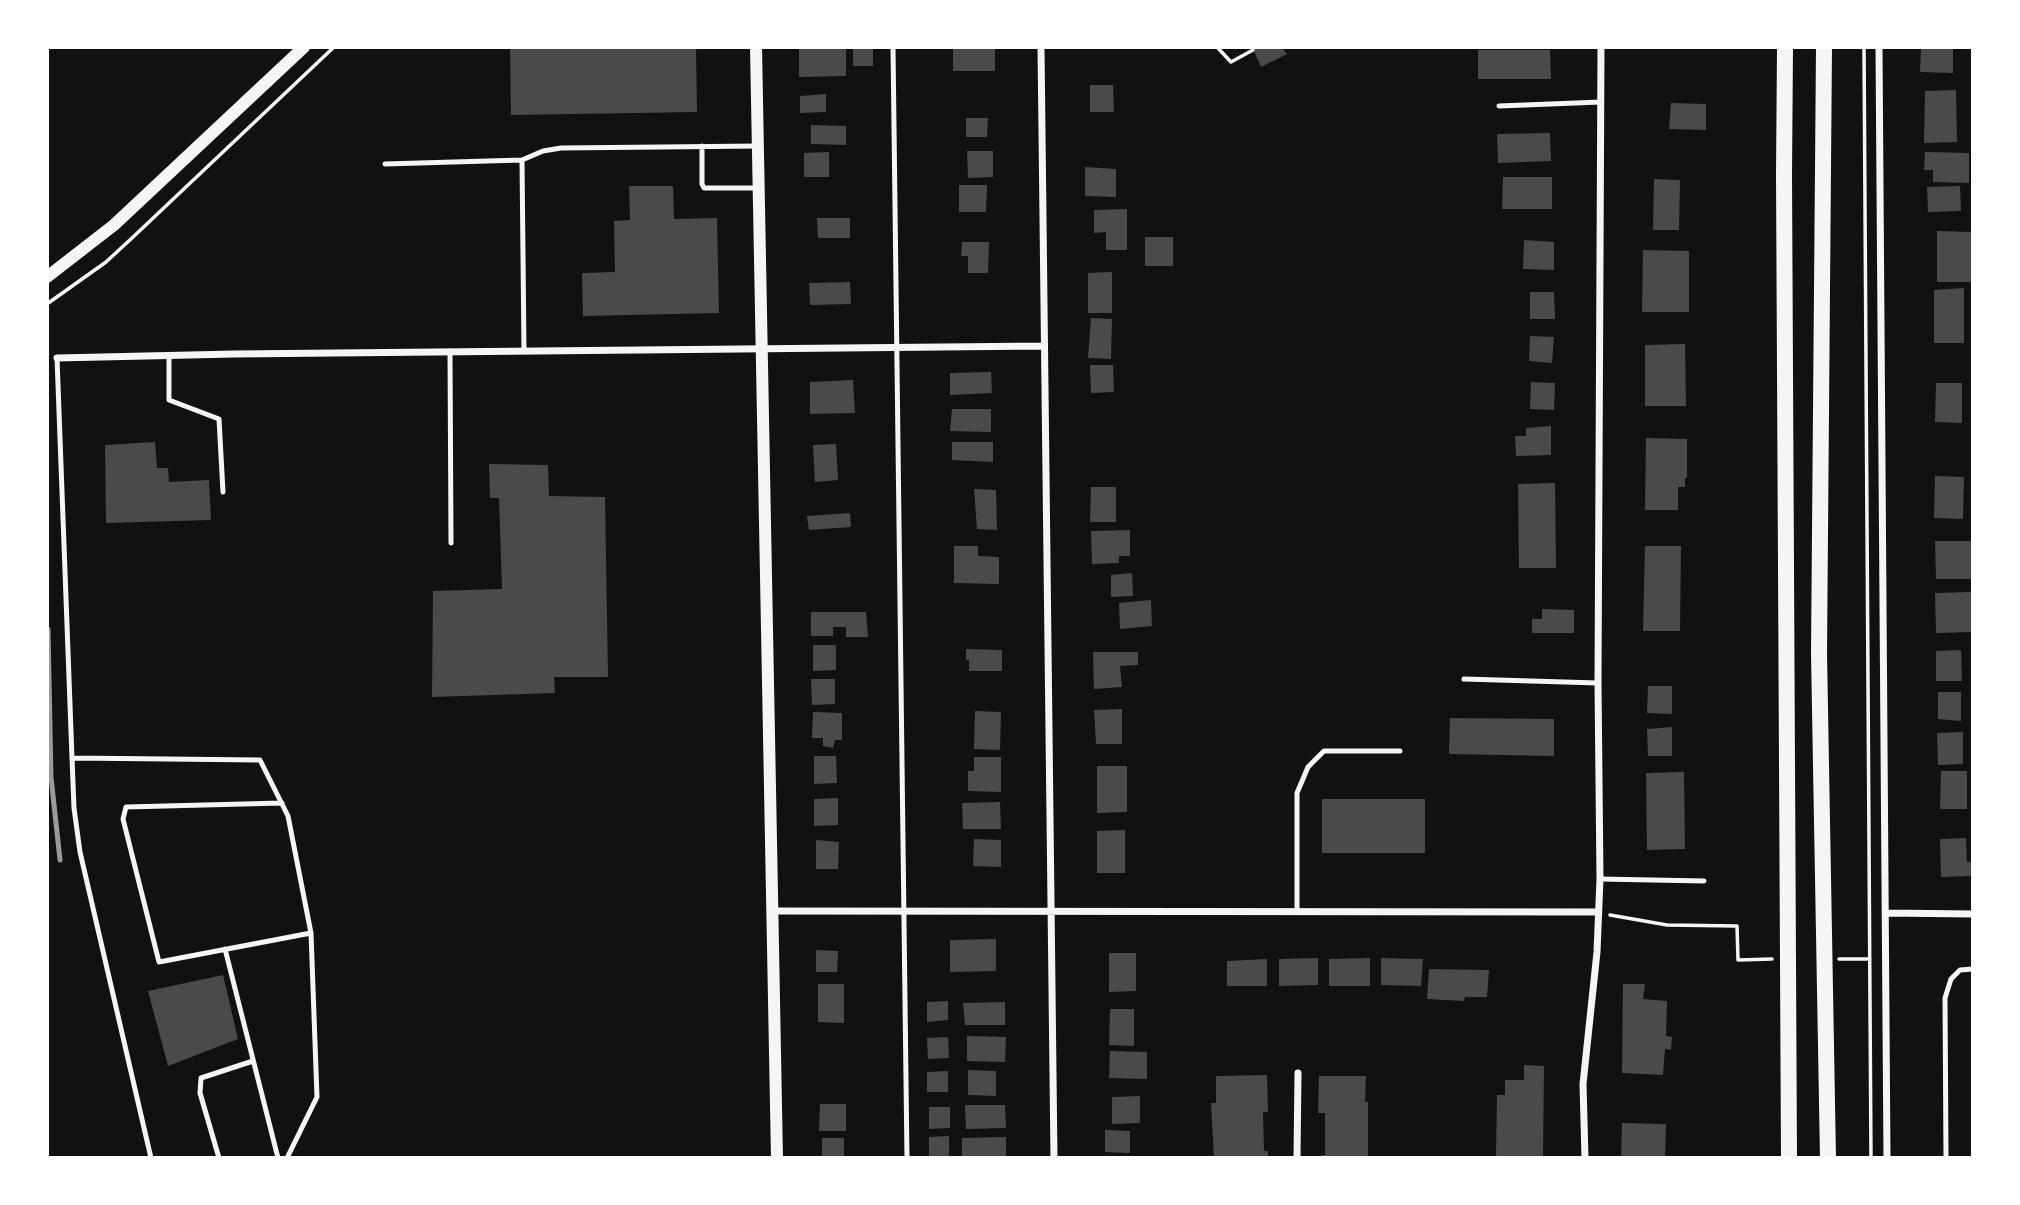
<!DOCTYPE html>
<html>
<head>
<meta charset="utf-8">
<style>
  body { margin:0 }
  #map { position:relative; width:2020px; height:1205px; overflow:hidden; background:#111; font-family:"Fira Sans",sans-serif }
  canvas { display:block }
  .frame { position:absolute; inset:0; border:49px solid #fff; pointer-events:none }
</style>
</head>
<body>
<div id="map">
<canvas width="2020" height="1205"></canvas>
<div class="frame"></div>
</div>
<script>
const c = document.querySelector('canvas').getContext('2d');
c.lineJoin = 'round';
function fill(path, color) { c.fillStyle = color; c.fill(path, 'evenodd'); }
const shape = rows => new Path2D(rows.map(r => 'M' + r).join(''));
function stroke(path, color, width, dash) { c.strokeStyle = color; c.lineWidth = width; c.lineCap = dash ? 'butt' : 'round'; c.setLineDash(dash || []); c.stroke(path); }
const building = shape([
  [510,47,696,47,697,112,511,115],
  [953,47,995,47,995,71,953,71],
  [1252,47,1281,47,1287,54,1261,67],
  [846,48,846,76,799,77,799,49],
  [853,48,873,48,873,66,853,66],
  [1921,48,1953,48,1953,73,1920,72],
  [1478,50,1550,50,1551,79,1478,79],
  [1090,85,1113,85,1114,112,1090,112],
  [1956,90,1957,142,1924,143,1925,91],
  [826,94,826,112,800,113,800,96],
  [1671,103,1706,104,1706,130,1669,129],
  [966,118,988,118,987,137,966,137],
  [811,125,846,126,846,145,811,144],
  [1550,133,1551,161,1498,163,1497,134],
  [967,151,993,151,993,177,968,178],
  [829,152,829,177,804,177,804,153],
  [1925,152,1969,153,1969,183,1933,182,1933,170,1924,170],
  [1085,167,1116,169,1116,197,1085,196],
  [1503,177,1552,177,1552,209,1502,209],
  [1654,179,1680,180,1679,230,1653,230],
  [959,185,987,185,986,212,959,212],
  [629,186,673,186,674,219,717,218,719,313,583,316,582,273,615,272,614,221,630,220],
  [1960,186,1961,211,1928,212,1927,187],
  [1127,209,1127,250,1106,250,1106,232,1094,233,1094,210],
  [817,218,850,218,850,238,818,238],
  [1937,231,1973,232,1973,282,1937,282],
  [1145,237,1173,237,1173,266,1145,266],
  [1524,240,1554,242,1554,270,1523,269],
  [962,242,989,242,988,273,968,273,968,256,961,256],
  [1643,250,1689,251,1689,312,1642,312],
  [1112,272,1112,313,1088,313,1088,273],
  [850,282,851,304,810,305,809,283],
  [1964,288,1964,343,1934,343,1934,290],
  [1530,292,1554,292,1555,319,1530,319],
  [1091,318,1112,319,1111,359,1088,358],
  [1530,336,1554,337,1552,363,1529,361],
  [1685,344,1686,406,1645,406,1645,345],
  [1090,365,1113,365,1114,392,1091,393],
  [991,372,992,393,950,395,950,373],
  [853,380,855,413,810,414,810,382],
  [1531,382,1555,383,1554,410,1530,409],
  [1936,383,1962,383,1962,423,1935,422],
  [952,409,991,409,991,432,950,431],
  [1551,426,1551,455,1516,456,1515,436,1526,436,1526,428],
  [1646,438,1687,439,1687,478,1685,478,1685,487,1678,487,1678,510,1645,510],
  [155,442,157,468,168,468,169,482,209,480,211,520,106,523,105,445],
  [952,442,993,442,993,462,952,460],
  [836,444,838,480,815,482,813,445],
  [489,464,548,465,549,496,605,497,608,677,554,677,555,693,432,697,433,591,502,589,499,498,490,498],
  [1935,476,1964,477,1963,519,1934,518],
  [1555,483,1556,568,1519,568,1518,484],
  [1091,487,1116,487,1116,522,1090,522],
  [974,489,996,490,997,530,977,529],
  [850,513,851,527,809,530,807,516],
  [1130,530,1130,556,1119,556,1119,563,1092,564,1091,531],
  [1935,541,1972,541,1973,579,1936,579],
  [954,546,978,546,978,556,999,557,999,584,954,583],
  [1645,546,1681,546,1680,631,1643,631],
  [1132,573,1133,596,1111,597,1111,575],
  [1972,592,1973,632,1936,633,1935,593],
  [1151,600,1152,626,1120,629,1119,603],
  [1542,609,1574,610,1574,633,1532,633,1532,619,1542,619],
  [811,612,866,612,868,637,846,637,846,627,833,627,833,636,811,636],
  [813,645,836,645,836,670,813,671],
  [966,649,1002,650,1002,671,969,671,969,660,966,660],
  [1961,650,1962,681,1936,681,1936,651],
  [1093,652,1138,652,1138,665,1120,666,1122,687,1094,689],
  [811,679,835,679,835,704,812,705],
  [1648,686,1672,686,1672,714,1647,713],
  [1938,692,1961,692,1961,721,1938,719],
  [1122,709,1122,744,1096,744,1094,710],
  [975,711,1001,712,1000,750,974,749],
  [813,712,842,713,842,740,835,740,833,748,823,746,823,738,812,738],
  [1450,718,1554,719,1554,756,1449,754],
  [1672,727,1672,756,1648,756,1647,729],
  [1963,732,1963,764,1938,765,1937,733],
  [814,756,836,756,837,783,814,784],
  [974,757,1001,757,1001,792,968,791,968,771,974,771],
  [1097,766,1127,766,1127,812,1097,813],
  [1941,771,1967,771,1967,809,1940,809],
  [1684,772,1685,849,1647,850,1646,773],
  [838,798,838,825,814,826,814,799],
  [1322,799,1425,799,1425,853,1322,853],
  [1000,802,1001,829,963,829,962,803],
  [1125,830,1125,873,1097,873,1097,831],
  [1966,838,1967,862,1973,862,1973,876,1941,877,1940,839],
  [974,839,1001,840,1001,867,973,866],
  [816,840,839,842,838,869,816,869],
  [996,939,996,971,950,972,950,940],
  [816,950,838,951,837,972,816,972],
  [1109,953,1136,953,1136,991,1109,992],
  [1318,958,1318,985,1279,986,1279,959],
  [1370,958,1370,986,1329,986,1329,959],
  [1381,958,1423,959,1421,986,1381,985],
  [1267,959,1267,986,1227,986,1227,961],
  [1429,969,1489,970,1487,997,1465,997,1464,1001,1427,999],
  [223,975,238,1039,168,1066,148,991],
  [818,984,844,984,844,1023,818,1022],
  [1623,984,1645,984,1643,999,1667,1001,1666,1036,1672,1037,1671,1050,1665,1049,1663,1075,1622,1073],
  [948,1001,948,1020,927,1022,927,1002],
  [1005,1002,1005,1025,965,1025,963,1003],
  [1110,1009,1134,1009,1134,1046,1109,1045],
  [967,1036,1006,1037,1005,1062,967,1061],
  [948,1037,949,1058,928,1059,927,1038],
  [1110,1051,1147,1052,1147,1079,1109,1078],
  [1524,1065,1544,1066,1543,1156,1496,1156,1497,1095,1505,1095,1505,1080,1524,1080],
  [968,1070,996,1071,996,1096,968,1095],
  [948,1071,948,1092,927,1092,927,1072],
  [1267,1075,1268,1112,1263,1112,1264,1151,1268,1151,1268,1158,1214,1158,1211,1103,1216,1103,1216,1076],
  [1319,1076,1366,1076,1365,1102,1368,1102,1368,1158,1321,1158,1321,1155,1325,1155,1325,1113,1318,1113],
  [1140,1096,1140,1123,1112,1124,1112,1097],
  [820,1104,846,1104,846,1131,819,1131],
  [965,1105,1005,1105,1006,1128,966,1129],
  [929,1107,950,1107,950,1128,929,1129],
  [1622,1123,1666,1124,1665,1158,1621,1158],
  [1105,1130,1130,1131,1130,1153,1105,1152],
  [949,1136,949,1157,929,1158,929,1137],
  [1006,1137,1006,1158,962,1158,962,1138],
  [822,1138,844,1138,844,1158,822,1158]
]);
const path = shape([
  [1217,47,1231,62,1253,50],
  [1864,47,1871,1158],
  [47,304,106,262,132,238,334,47],
  [1610,915,1667,925,1737,926,1738,960,1772,959],
  [1839,959,1870,959]
]);
const service = shape([
  [893,47,907,1158],
  [1499,106,1601,102],
  [702,146,702,184,704,188,757,188],
  [522,160,524,351],
  [385,164,522,160,543,151,561,148,759,146],
  [450,351,451,543],
  [169,355,169,400,219,419,223,492],
  [57,358,72,758],
  [1464,679,1598,683],
  [282,803,126,807,123,819,159,962,311,933],
  [1600,879,1704,881],
  [1297,911,1297,793,1308,767,1324,751,1400,751],
  [225,949,278,1158],
  [151,1158,80,852,74,808,72,758,260,760,288,816,311,933,317,1097,287,1158],
  [219,1158,200,1093,201,1078,253,1061],
  [1946,1158,1945,998,1951,979,1960,970,1973,969]
]);
const minor = shape([
  [1041,47,1054,1158],
  [1879,47,1887,1158],
  [57,358,234,354,1044,346],
  [772,911,1597,912],
  [1886,913,1973,914],
  [1297,1158,1298,1073],
  [1585,1158,1583,1084,1597,952,1600,879,1598,683,1601,47]
]);
const tertiary = shape([
  [756,47,777,1158],
  [47,277,114,225,304,47]
]);
const primary = shape([
  [1785,47,1784,175,1789,1158],
  [1824,47,1819,653,1828,1158]
]);
const rail = shape([
  [48,629,51,777,60,860]
]);
fill(building, '#4a4a4a');
stroke(path, '#f5f5f5', 3.5);
stroke(service, '#f5f5f5', 5);
stroke(minor, '#f5f5f5', 7);
stroke(tertiary, '#f5f5f5', 12);
stroke(primary, '#f5f5f5', 16);
stroke(rail, '#9a9a9a', 5);
</script>
</body>
</html>
